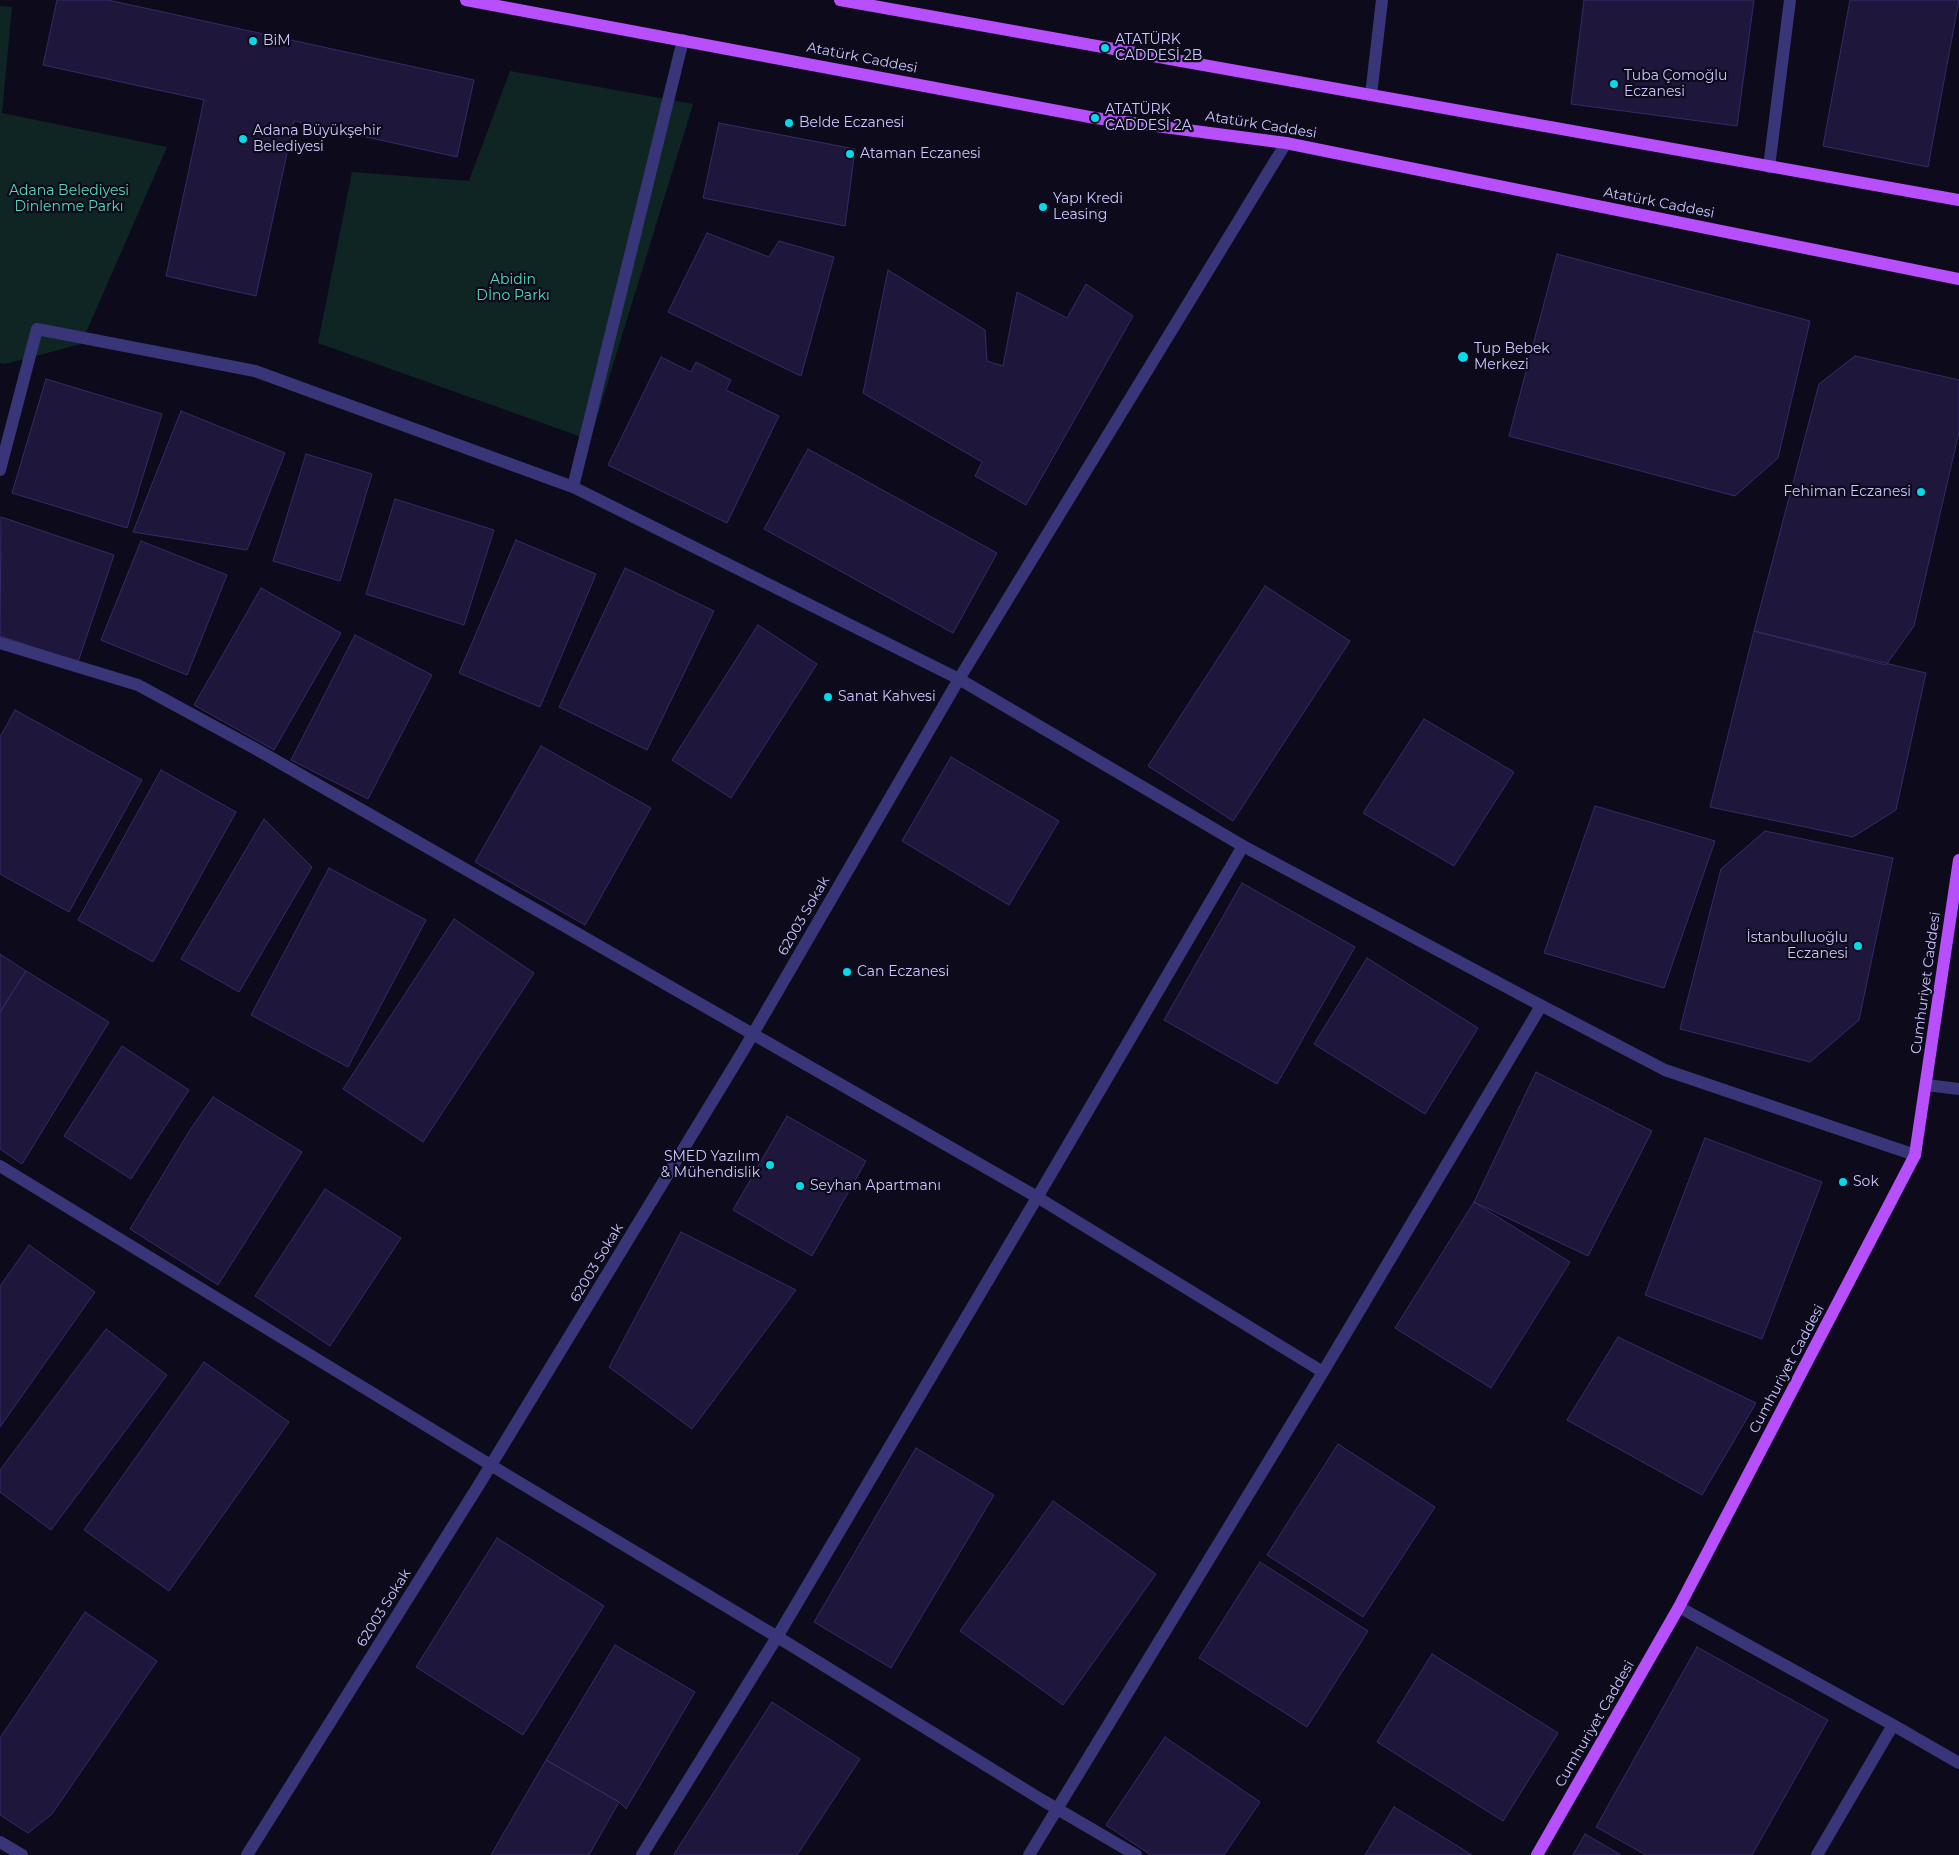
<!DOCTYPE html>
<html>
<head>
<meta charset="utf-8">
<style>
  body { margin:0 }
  canvas { display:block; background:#0d0b1b }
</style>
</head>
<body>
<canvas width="1959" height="1855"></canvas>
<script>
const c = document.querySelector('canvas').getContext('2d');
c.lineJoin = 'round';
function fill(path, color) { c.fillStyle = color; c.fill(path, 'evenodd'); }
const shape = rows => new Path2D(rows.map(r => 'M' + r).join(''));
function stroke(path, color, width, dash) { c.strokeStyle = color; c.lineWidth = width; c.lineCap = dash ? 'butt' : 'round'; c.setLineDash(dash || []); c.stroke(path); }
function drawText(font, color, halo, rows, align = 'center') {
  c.font = font + ' Montserrat,sans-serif'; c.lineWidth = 4.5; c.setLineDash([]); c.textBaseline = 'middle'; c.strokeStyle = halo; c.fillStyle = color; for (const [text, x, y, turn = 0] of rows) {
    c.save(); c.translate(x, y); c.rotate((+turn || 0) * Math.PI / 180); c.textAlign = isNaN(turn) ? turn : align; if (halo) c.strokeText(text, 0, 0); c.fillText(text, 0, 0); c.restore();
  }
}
const green = shape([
  [0,6,12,7,2,113,167,147,81,344,5,364,0,363],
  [510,71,693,104,590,440,318,343,352,172,469,181]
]);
const building = shape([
  [57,0,108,0,474,80,457,157,294,121,256,296,166,276,204,100,43,65,57,0],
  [1584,0,1754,0,1737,126,1571,104,1584,0],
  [1850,0,1959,0,1928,167,1823,146,1850,0],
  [719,123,855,149,845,226,703,198,719,123],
  [707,233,769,257,779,241,834,257,801,376,668,312,707,233],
  [1557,254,1810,321,1778,458,1735,496,1509,436,1557,254],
  [888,270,985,330,987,361,1003,366,1017,292,1067,318,1086,284,1133,316,1026,505,975,476,982,462,863,393,888,270],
  [1855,356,1959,380,1959,432,1914,626,1886,665,1754,631,1819,384,1855,356],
  [661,357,691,372,696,362,731,380,726,390,779,416,727,523,608,465,661,357],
  [46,379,162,414,127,528,12,493,46,379],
  [181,411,285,453,247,550,133,532,181,411],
  [808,449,997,553,953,633,764,529,808,449],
  [306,454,372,474,340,581,273,561,306,454],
  [395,499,494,530,464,625,366,594,395,499],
  [1,517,114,555,78,662,0,636,1,517],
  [516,540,596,574,540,707,459,673,516,540],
  [141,541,227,575,187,675,101,640,141,541],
  [625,568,714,611,647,750,559,707,625,568],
  [1265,586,1350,641,1233,821,1148,766,1265,586],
  [261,588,341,633,274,750,194,705,261,588],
  [758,625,817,664,731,798,672,760,758,625],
  [1754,631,1926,673,1896,810,1853,837,1710,807,1754,631],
  [355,635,432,675,368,799,291,760,355,635],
  [15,710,142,780,69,912,0,874,0,737,15,710],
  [1424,719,1514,772,1454,866,1363,813,1424,719],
  [541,746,651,808,585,925,475,862,541,746],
  [951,757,1059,821,1009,905,902,841,951,757],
  [161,770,236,812,153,962,78,920,161,770],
  [1595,806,1715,841,1664,988,1544,953,1595,806],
  [264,819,312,867,239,992,181,959,264,819],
  [1765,831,1893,858,1859,1020,1810,1062,1680,1029,1721,869,1765,831],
  [329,868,426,920,348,1067,251,1015,329,868],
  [1242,883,1355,947,1277,1084,1164,1020,1242,883],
  [454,919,534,973,423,1142,343,1089,454,919],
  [0,954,26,971,0,1012,0,954],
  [1367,958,1478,1028,1425,1114,1314,1044,1367,958],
  [26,971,109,1022,22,1164,0,1149,0,1012,26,971],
  [122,1046,189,1090,131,1179,64,1136,122,1046],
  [1536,1072,1652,1131,1588,1256,1474,1202,1536,1072],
  [213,1097,302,1152,218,1285,130,1229,190,1130,213,1097],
  [787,1116,866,1161,812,1256,733,1210,787,1116],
  [1705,1138,1822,1182,1762,1339,1645,1295,1705,1138],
  [325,1189,401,1238,330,1346,255,1296,325,1189],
  [1474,1202,1570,1262,1491,1388,1395,1328,1474,1202],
  [681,1232,796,1290,692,1429,609,1367,681,1232],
  [29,1245,95,1292,0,1427,0,1286,29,1245],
  [106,1329,167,1375,51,1530,0,1492,0,1470,106,1329],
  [1618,1337,1756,1403,1702,1495,1567,1420,1618,1337],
  [204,1362,289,1422,169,1591,84,1530,204,1362],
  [1338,1444,1435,1507,1363,1617,1267,1555,1338,1444],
  [916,1448,994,1495,891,1668,814,1622,916,1448],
  [1053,1501,1156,1574,1063,1705,960,1631,1053,1501],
  [497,1538,604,1606,523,1735,416,1667,497,1538],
  [1260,1562,1368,1631,1307,1727,1199,1658,1260,1562],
  [85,1612,157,1661,52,1814,28,1833,0,1815,0,1738,85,1612],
  [615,1645,695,1692,626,1809,619,1802,546,1760,615,1645],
  [1697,1647,1828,1720,1752,1855,1646,1855,1596,1827,1697,1647],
  [1432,1654,1558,1733,1503,1821,1377,1742,1432,1654],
  [772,1702,860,1759,797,1855,675,1855,674,1854,772,1702],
  [1165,1737,1260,1802,1224,1855,1151,1855,1106,1825,1165,1737],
  [546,1760,619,1802,589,1855,491,1855,546,1760],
  [1394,1807,1472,1855,1365,1855,1394,1807],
  [1585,1834,1621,1855,1573,1855,1585,1834]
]);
const minor = shape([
  [1371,95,1382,0],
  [1769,167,1790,0],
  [0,470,37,329,255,371,573,487,959,679,1243,846,1525,997,1665,1070,1915,1155],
  [573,487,683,40],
  [0,643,138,685,254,748,1037,1197,1323,1372],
  [1926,1085,1959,1089],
  [0,1166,507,1475,789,1644,1042,1800,1136,1855],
  [1679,1607,1893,1725,1959,1763],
  [0,1842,22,1855],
  [247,1855,480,1483,743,1051,959,679,1286,143],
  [642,1855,777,1637,1048,1179,1243,846],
  [1029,1855,1323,1372,1541,1006],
  [1817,1855,1893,1725]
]);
const major = shape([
  [466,0,1095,118,1286,143,1959,279],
  [840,0,1959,200],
  [1537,1855,1679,1607,1915,1155,1959,860]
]);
const markers = [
  [253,41,5,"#04daec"],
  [1105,48,5,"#04daec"],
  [1614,84,5,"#04daec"],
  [1095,118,5,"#04daec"],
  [789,123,5,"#04daec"],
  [243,139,5,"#04daec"],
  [850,154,5,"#04daec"],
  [1043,207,5,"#04daec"],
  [1463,357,6,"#04daec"],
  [1921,492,5,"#04daec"],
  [828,697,5,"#04daec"],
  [1858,946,5,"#04daec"],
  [847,972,5,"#04daec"],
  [770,1165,5,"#04daec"],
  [1843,1182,5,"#04daec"],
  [800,1186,5,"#04daec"]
];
const poiNames = [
  ["ATATÜRK",1115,40],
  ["CADDESİ 2B",1115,56],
  ["BiM",263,41],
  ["Tuba Çomoğlu",1624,76],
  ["Eczanesi",1624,92],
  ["ATATÜRK",1105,110],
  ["CADDESİ 2A",1105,126],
  ["Belde Eczanesi",799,123],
  ["Adana Büyükşehir",253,131],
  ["Belediyesi",253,147],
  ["Ataman Eczanesi",860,154],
  ["Yapı Kredi",1053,199],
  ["Leasing",1053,215],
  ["Tup Bebek",1474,349],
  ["Merkezi",1474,365],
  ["Fehiman Eczanesi",1911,492,"right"],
  ["Sanat Kahvesi",838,697],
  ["İstanbulluoğlu",1848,938,"right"],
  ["Eczanesi",1848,954,"right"],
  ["Can Eczanesi",857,972],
  ["SMED Yazılım",760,1157,"right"],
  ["& Mühendislik",760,1173,"right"],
  ["Sok",1853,1182],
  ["Seyhan Apartmanı",810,1186]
];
const streetNames = [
  ["Atatürk Caddesi",862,58,11],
  ["Atatürk Caddesi",1261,125,9],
  ["Atatürk Caddesi",1659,203,11],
  ["62003 Sokak",804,916,-60],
  ["Cumhuriyet Caddesi",1926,983,-82],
  ["62003 Sokak",597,1263,-59],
  ["Cumhuriyet Caddesi",1787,1369,-62],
  ["62003 Sokak",384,1608,-58],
  ["Cumhuriyet Caddesi",1595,1724,-60]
];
const parkNames = [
  ["Adana Belediyesi",69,191],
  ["Dinlenme Parkı",69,207],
  ["Abidin",513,280],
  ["Dİno Parkı",513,296]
];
fill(green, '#0e2523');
fill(building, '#1e173b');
stroke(building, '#352a67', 1);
stroke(minor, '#383679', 12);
stroke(major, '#b84ffc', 12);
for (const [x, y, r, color] of markers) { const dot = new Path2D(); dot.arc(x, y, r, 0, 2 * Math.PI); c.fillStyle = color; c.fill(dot); stroke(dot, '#0d0b1b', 2); }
drawText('14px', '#cbc6fe', '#0d0b1b', poiNames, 'left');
drawText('14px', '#cbc6fe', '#0d0b1b', streetNames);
drawText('14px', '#54dbb7', '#0d0b1b', parkNames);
</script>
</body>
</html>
